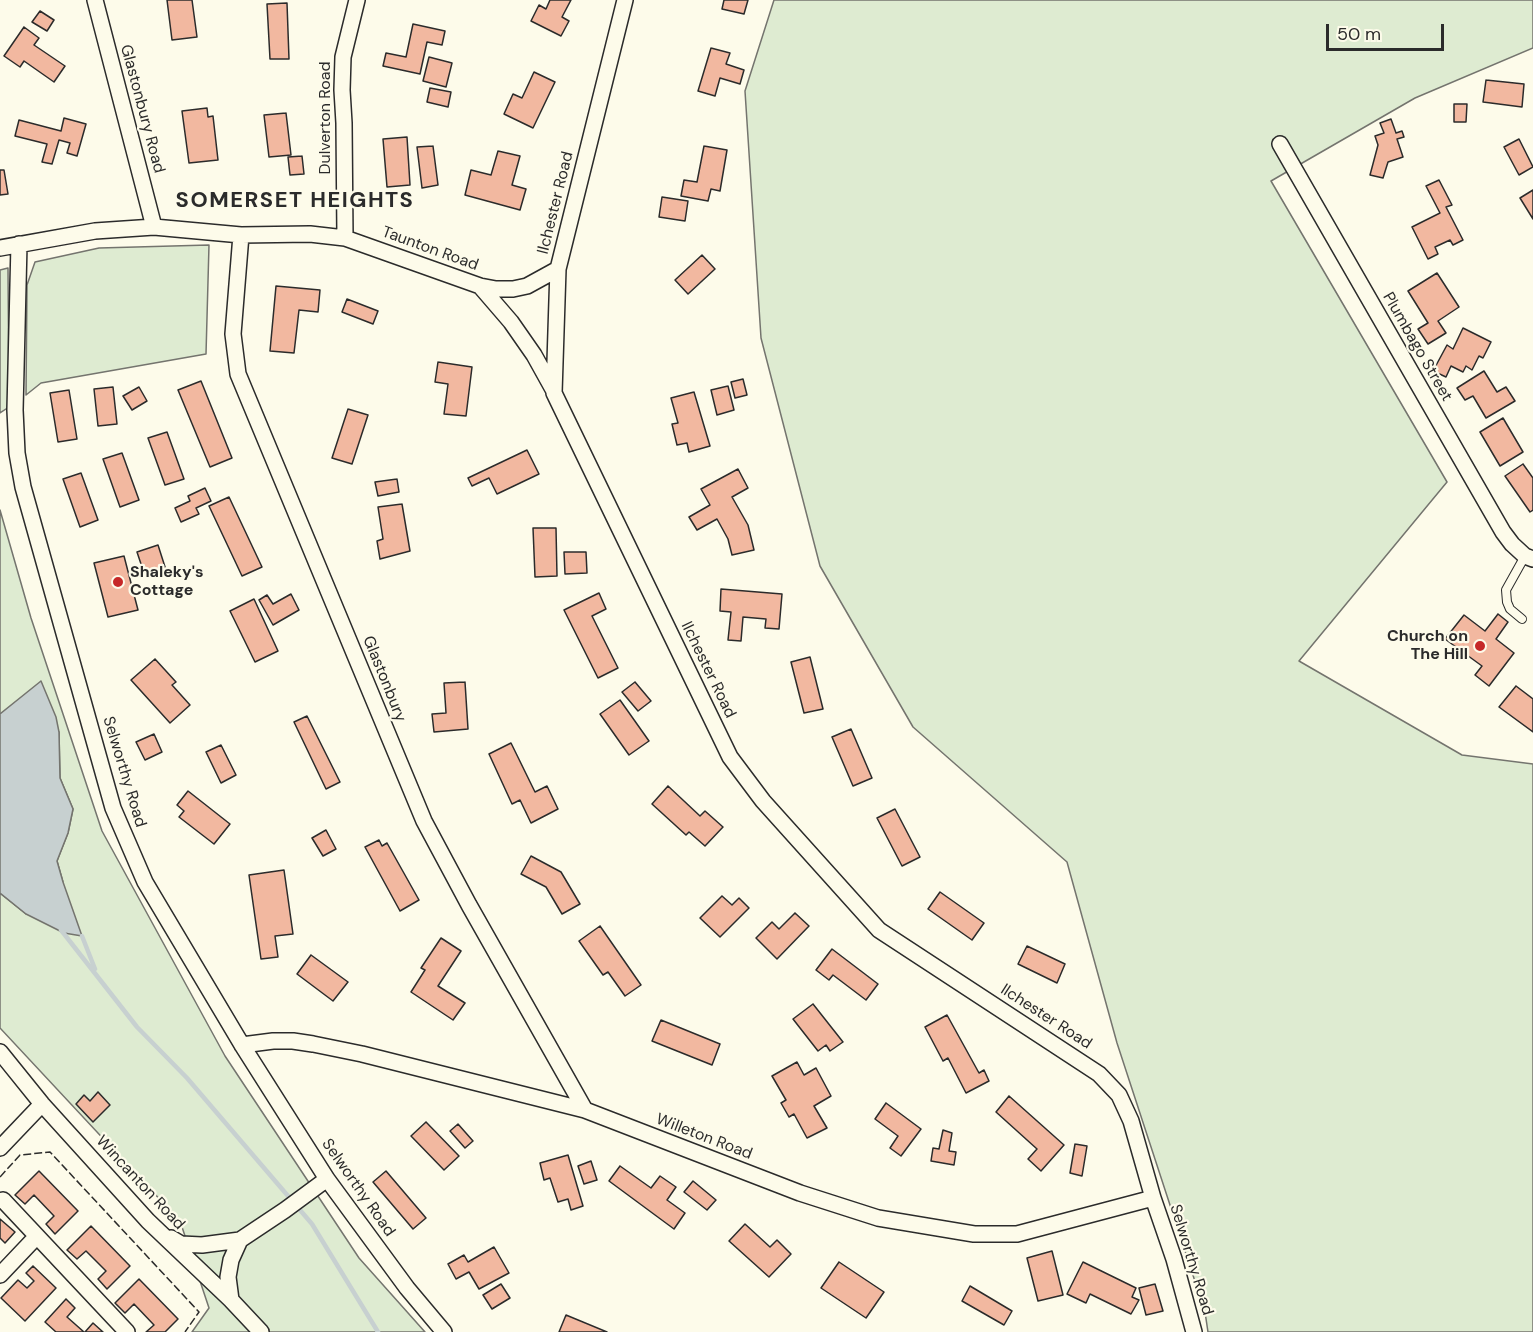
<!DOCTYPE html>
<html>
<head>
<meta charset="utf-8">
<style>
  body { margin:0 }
  #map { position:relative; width:1533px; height:1332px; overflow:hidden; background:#fdfbea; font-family:"DM Sans",sans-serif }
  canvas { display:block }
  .scale { position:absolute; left:1326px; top:24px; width:118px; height:27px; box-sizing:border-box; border:3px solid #2b2b2b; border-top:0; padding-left:8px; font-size:18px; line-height:21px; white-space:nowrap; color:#2b2b2b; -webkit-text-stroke:4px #fdfbea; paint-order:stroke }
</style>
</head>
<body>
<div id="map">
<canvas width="1533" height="1332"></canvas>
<div class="scale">50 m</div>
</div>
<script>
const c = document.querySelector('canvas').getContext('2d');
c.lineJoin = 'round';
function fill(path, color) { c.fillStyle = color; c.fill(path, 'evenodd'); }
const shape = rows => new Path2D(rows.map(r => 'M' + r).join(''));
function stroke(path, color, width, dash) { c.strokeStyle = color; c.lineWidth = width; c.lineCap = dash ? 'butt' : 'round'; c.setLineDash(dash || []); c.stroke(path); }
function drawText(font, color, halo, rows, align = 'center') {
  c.font = font + ' "DM Sans",sans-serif'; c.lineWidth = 4.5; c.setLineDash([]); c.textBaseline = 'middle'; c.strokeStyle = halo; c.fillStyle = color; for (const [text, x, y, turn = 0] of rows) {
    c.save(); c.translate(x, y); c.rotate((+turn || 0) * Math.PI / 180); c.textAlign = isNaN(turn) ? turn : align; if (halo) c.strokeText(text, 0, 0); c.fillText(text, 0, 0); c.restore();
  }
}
const green = shape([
  [774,0,1533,0,1533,48,1415,98,1271,181,1447,482,1299,661,1462,755,1533,764,1533,1332,1208,1332,1205,1312,1117,1043,1067,862,913,727,820,566,761,338,745,91,774,0],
  [209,245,206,354,41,383,26,395,27,285,35,262,99,248,209,245],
  [8,268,9,407,0,413,0,270,8,268],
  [0,510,31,618,102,831,225,1056,359,1258,425,1332,192,1332,209,1308,180,1221,0,1028,0,893,26,914,63,882,57,861,68,833,73,809,60,778,59,732,0,714,0,510]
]);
const water = shape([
  [41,681,56,717,59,732,60,778,73,809,68,833,57,861,63,882,82,936,64,933,26,914,0,893,0,714,41,681]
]);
const stream = shape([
  [61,930,137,1027,187,1078,312,1224,378,1332],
  [82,936,95,969]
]);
const building = shape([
  [167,0,192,0,197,37,172,40,167,0],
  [550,0,571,0,562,17,569,21,561,36,531,21,539,5,546,9,550,0],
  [724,0,748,0,744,14,722,9,724,0],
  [287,3,289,59,270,59,267,4,287,3],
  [40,11,54,20,47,31,32,22,40,11],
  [413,24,445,31,442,45,427,42,420,74,383,66,386,53,406,57,413,24],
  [24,27,39,38,34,45,65,66,54,82,24,61,20,67,4,56,24,27],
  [711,48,730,53,726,64,744,70,740,84,720,78,715,96,698,91,711,48],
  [429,57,452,63,446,87,423,81,429,57],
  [534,72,555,82,533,128,504,114,513,94,522,98,534,72],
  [1486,80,1524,84,1522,107,1483,102,1486,80],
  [430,88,451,92,448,107,427,102,430,88],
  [1454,104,1467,104,1466,122,1454,122,1454,104],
  [207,108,208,117,213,116,218,160,189,163,182,111,207,108],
  [286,113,291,155,269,157,264,115,286,113],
  [64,118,86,124,77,156,67,153,70,143,59,140,52,164,42,162,47,144,15,136,19,120,61,131,64,118],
  [1391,119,1396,133,1402,131,1404,137,1397,139,1403,157,1388,162,1383,178,1370,175,1378,145,1375,136,1384,133,1380,123,1391,119],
  [407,137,410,185,387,187,383,139,407,137],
  [1519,139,1533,167,1519,175,1504,147,1519,139],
  [433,146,438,185,422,188,417,147,433,146],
  [704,146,727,150,720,191,711,189,708,201,681,196,684,180,697,182,704,146],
  [498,151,520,156,512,185,526,189,520,210,465,195,471,170,491,175,498,151],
  [302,156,304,174,290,175,288,157,302,156],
  [0,170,4,170,8,194,0,195,0,170],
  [1439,180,1452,205,1446,207,1463,240,1453,245,1450,240,1435,247,1438,254,1428,259,1412,227,1440,213,1426,186,1439,180],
  [1533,190,1533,219,1520,198,1533,190],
  [662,197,688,201,685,221,659,217,662,197],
  [702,255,715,269,688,294,675,280,702,255],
  [1437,273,1459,307,1438,321,1446,333,1428,344,1418,329,1428,323,1408,291,1437,273],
  [276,286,320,290,318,312,299,310,294,353,270,351,276,286],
  [347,299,378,311,373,324,342,312,347,299],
  [1463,328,1491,342,1483,358,1479,356,1472,370,1466,366,1463,372,1451,366,1446,377,1433,371,1447,345,1453,349,1463,328],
  [438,362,472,367,466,416,444,414,448,384,435,382,438,362],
  [1484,371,1497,392,1506,387,1515,401,1486,418,1473,396,1465,400,1457,388,1484,371],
  [743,379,747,395,735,398,731,382,743,379],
  [201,381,232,458,210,467,178,390,201,381],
  [728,386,734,410,717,415,711,390,728,386],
  [113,387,117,424,98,426,94,389,113,387],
  [139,387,147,401,132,410,123,396,139,387],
  [69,390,77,439,58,442,50,393,69,390],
  [694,392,710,446,689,452,687,443,677,445,672,424,678,423,671,398,694,392],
  [348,409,368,415,352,464,332,458,348,409],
  [1503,418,1523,452,1500,466,1480,432,1503,418],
  [167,432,184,479,165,485,148,438,167,432],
  [527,450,539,474,497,494,489,478,472,486,468,478,527,450],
  [122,453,139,500,120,507,103,459,122,453],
  [1523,464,1533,478,1533,510,1530,512,1505,476,1523,464],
  [738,469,748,488,732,497,748,525,754,550,732,555,728,539,717,519,697,530,689,517,710,505,701,489,738,469],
  [81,473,98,520,80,527,63,479,81,473],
  [397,479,399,492,378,496,375,482,397,479],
  [205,488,211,501,196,508,199,514,181,522,175,508,190,501,188,496,205,488],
  [229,497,262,567,242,576,209,506,229,497],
  [402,504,410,551,380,559,377,541,383,539,378,507,402,504],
  [533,528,556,528,557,576,535,577,533,528],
  [158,545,166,570,145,576,137,552,158,545],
  [564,552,586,552,587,573,565,574,564,552],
  [124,556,138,610,108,617,94,563,124,556],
  [721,589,782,594,779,629,765,628,766,619,743,617,741,641,728,640,731,612,720,611,721,589],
  [599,593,606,609,592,616,618,668,598,678,564,610,599,593],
  [291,594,299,610,273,625,259,600,267,595,273,604,291,594],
  [254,599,278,651,255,662,230,611,254,599],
  [1498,614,1508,622,1496,639,1514,653,1489,686,1475,675,1482,666,1445,639,1464,615,1485,631,1498,614],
  [810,657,823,709,804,713,791,662,810,657],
  [155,659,176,682,172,685,190,705,170,723,131,680,155,659],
  [465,682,468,729,434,732,432,714,446,713,444,683,465,682],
  [635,682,651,701,638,711,622,692,635,682],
  [1516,686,1533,699,1533,732,1499,707,1516,686],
  [620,700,649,741,629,755,600,714,620,700],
  [307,716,340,782,326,789,294,722,307,716],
  [851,729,872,778,853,786,832,737,851,729],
  [154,734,162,752,145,760,136,742,154,734],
  [511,743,535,792,547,786,558,809,531,823,520,800,512,804,489,754,511,743],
  [221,745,236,775,221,783,206,752,221,745],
  [668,786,700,816,705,811,723,827,705,846,689,832,686,835,652,804,668,786],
  [188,791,230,824,214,844,179,817,184,811,177,805,188,791],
  [895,809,920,857,902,866,877,818,895,809],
  [326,830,336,849,323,856,312,838,326,830],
  [379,840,382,846,387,843,419,900,400,911,365,847,379,840],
  [531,856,561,872,580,904,562,914,546,887,521,874,531,856],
  [284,870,293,934,275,936,278,957,261,959,249,875,284,870],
  [940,892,984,923,972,940,928,909,940,892],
  [722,896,732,905,739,898,749,908,720,937,700,918,722,896],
  [795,913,809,926,777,959,756,938,772,922,779,929,795,913],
  [600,926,641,985,625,996,608,972,603,975,579,941,600,926],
  [441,938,461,951,438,986,465,1003,453,1020,411,992,425,970,421,968,441,938],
  [1027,946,1065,964,1057,983,1018,964,1027,946],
  [832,949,878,984,866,1000,833,975,829,980,816,970,832,949],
  [311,955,348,982,333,1001,297,974,311,955],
  [813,1004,843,1042,830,1051,826,1045,818,1051,793,1019,813,1004],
  [947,1015,979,1073,984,1070,989,1081,966,1093,948,1058,943,1061,925,1027,947,1015],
  [661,1020,720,1044,712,1065,652,1041,661,1020],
  [797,1062,804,1075,816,1068,831,1096,814,1106,827,1128,807,1138,794,1114,789,1117,781,1103,786,1100,772,1076,797,1062],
  [98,1092,110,1105,93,1122,76,1104,84,1095,90,1101,98,1092],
  [1009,1096,1064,1145,1041,1171,1028,1159,1037,1149,996,1112,1009,1096],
  [886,1103,921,1129,901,1156,890,1148,898,1136,875,1119,886,1103],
  [426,1122,459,1156,444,1170,411,1136,426,1122],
  [458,1124,473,1141,465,1148,450,1131,458,1124],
  [943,1130,952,1133,949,1151,956,1152,954,1165,931,1161,933,1148,939,1149,943,1130],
  [1075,1144,1087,1146,1082,1176,1070,1173,1075,1144],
  [568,1155,583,1206,571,1210,568,1199,558,1202,550,1178,544,1180,540,1163,568,1155],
  [591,1161,597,1180,584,1184,578,1166,591,1161],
  [620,1166,651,1188,660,1176,676,1187,667,1200,685,1213,674,1229,609,1181,620,1166],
  [39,1171,78,1211,55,1234,46,1224,54,1216,34,1195,25,1204,15,1195,39,1171],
  [386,1171,426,1218,413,1229,373,1182,386,1171],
  [693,1181,716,1200,707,1210,684,1192,693,1181],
  [0,1219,15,1232,5,1243,0,1238,0,1219],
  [745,1224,770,1247,777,1240,791,1254,769,1277,729,1241,745,1224],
  [91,1226,130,1266,107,1289,98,1279,106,1271,86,1251,77,1259,67,1250,91,1226],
  [494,1247,509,1273,479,1289,469,1272,456,1279,448,1264,464,1255,468,1262,494,1247],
  [1052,1251,1063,1295,1038,1301,1027,1258,1052,1251],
  [839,1262,884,1292,866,1318,821,1288,839,1262],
  [1083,1262,1136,1288,1132,1297,1139,1300,1131,1314,1090,1294,1086,1303,1067,1294,1083,1262],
  [33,1266,56,1288,25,1321,1,1298,18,1280,27,1288,34,1281,26,1273,33,1266],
  [139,1279,178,1319,165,1332,146,1332,154,1325,134,1304,125,1313,115,1303,139,1279],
  [501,1284,510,1298,492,1309,483,1295,501,1284],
  [1155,1284,1163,1311,1146,1315,1139,1288,1155,1284],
  [970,1286,1012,1311,1004,1325,962,1301,970,1286],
  [66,1299,75,1308,67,1317,84,1332,56,1332,45,1322,66,1299],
  [566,1315,607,1332,559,1332,566,1315],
  [93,1323,103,1332,85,1332,93,1323]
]);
const service = shape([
  [1522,619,1510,609,1507,602,1506,590,1525,556]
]);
const minor = shape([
  [95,0,154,227],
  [625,0,558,269,554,393,730,757,763,801,879,930,1099,1074,1119,1095,1131,1121,1153,1198,1174,1259,1194,1332],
  [1280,144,1503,532,1512,544,1525,556,1533,559],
  [241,235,233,334,238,374,424,821,469,905,585,1110],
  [345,238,344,123,342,90,343,57,357,0],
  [19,244,15,410,17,453,23,487,113,808,145,882,242,1045,327,1179,407,1288,444,1332],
  [0,248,95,231,154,227,241,235,310,234,345,238,480,286,496,289,513,289,527,286,558,269],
  [480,286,511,322,534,355,554,391],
  [242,1045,273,1041,293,1041,313,1044,362,1054,585,1110,800,1193,878,1218,974,1234,1017,1234,1153,1198],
  [0,1052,42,1104,148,1221,231,1300,261,1332],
  [0,1148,42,1104],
  [3,1200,127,1332],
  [171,1238,181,1244,202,1245,240,1240,285,1210,327,1179],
  [0,1275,37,1236],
  [231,1300,228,1277,231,1260,240,1240]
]);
const fence = shape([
  [0,1177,20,1155,50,1152,199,1312,185,1332]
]);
const markers = [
  [118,582,6,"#c62828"],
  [1480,646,6,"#c62828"]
];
const streetNames = [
  ["Glastonbury Road",142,109,75],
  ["Dulverton Road",326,118,-90],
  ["Ilchester Road",556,203,-76],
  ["Taunton Road",430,249,20],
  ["Plumbago Street",1417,347,60],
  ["Ilchester Road",708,670,64],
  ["Glastonbury",384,679,68],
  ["Selworthy Road",124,772,73],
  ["Ilchester Road",1046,1017,33],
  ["Willeton Road",704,1137,21],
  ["Wincanton Road",140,1183,47],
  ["Selworthy Road",358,1188,55],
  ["Selworthy Road",1191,1260,73]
];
const poiNames = [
  ["Shaleky's",130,573],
  ["Cottage",130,591],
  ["Church on",1468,637,"right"],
  ["The Hill",1468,655,"right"]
];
const districtNames = [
  ["SOMERSET HEIGHTS",295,201]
];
fill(green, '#deebd1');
stroke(green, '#74746e', 1.5);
fill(water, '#c7d0d0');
stroke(water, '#74746e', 1.5);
stroke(stream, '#c7d0d0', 4.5);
fill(building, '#f2b8a0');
stroke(building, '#2b2b2b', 1.5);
stroke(service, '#2b2b2b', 10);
stroke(minor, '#2b2b2b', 18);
stroke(service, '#fdfbea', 8);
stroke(minor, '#fdfbea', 15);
stroke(fence, '#2b2b2b', 1.5, [8, 3]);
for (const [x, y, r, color] of markers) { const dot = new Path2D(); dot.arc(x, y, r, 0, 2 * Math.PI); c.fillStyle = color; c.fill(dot); stroke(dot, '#fdfbea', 2); }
drawText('16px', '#2b2b2b', '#fdfbea', streetNames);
drawText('bold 16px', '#2b2b2b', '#fdfbea', poiNames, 'left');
c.letterSpacing = '1.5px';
drawText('bold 22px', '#2b2b2b', '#fdfbea', districtNames);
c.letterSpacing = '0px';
</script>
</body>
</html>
